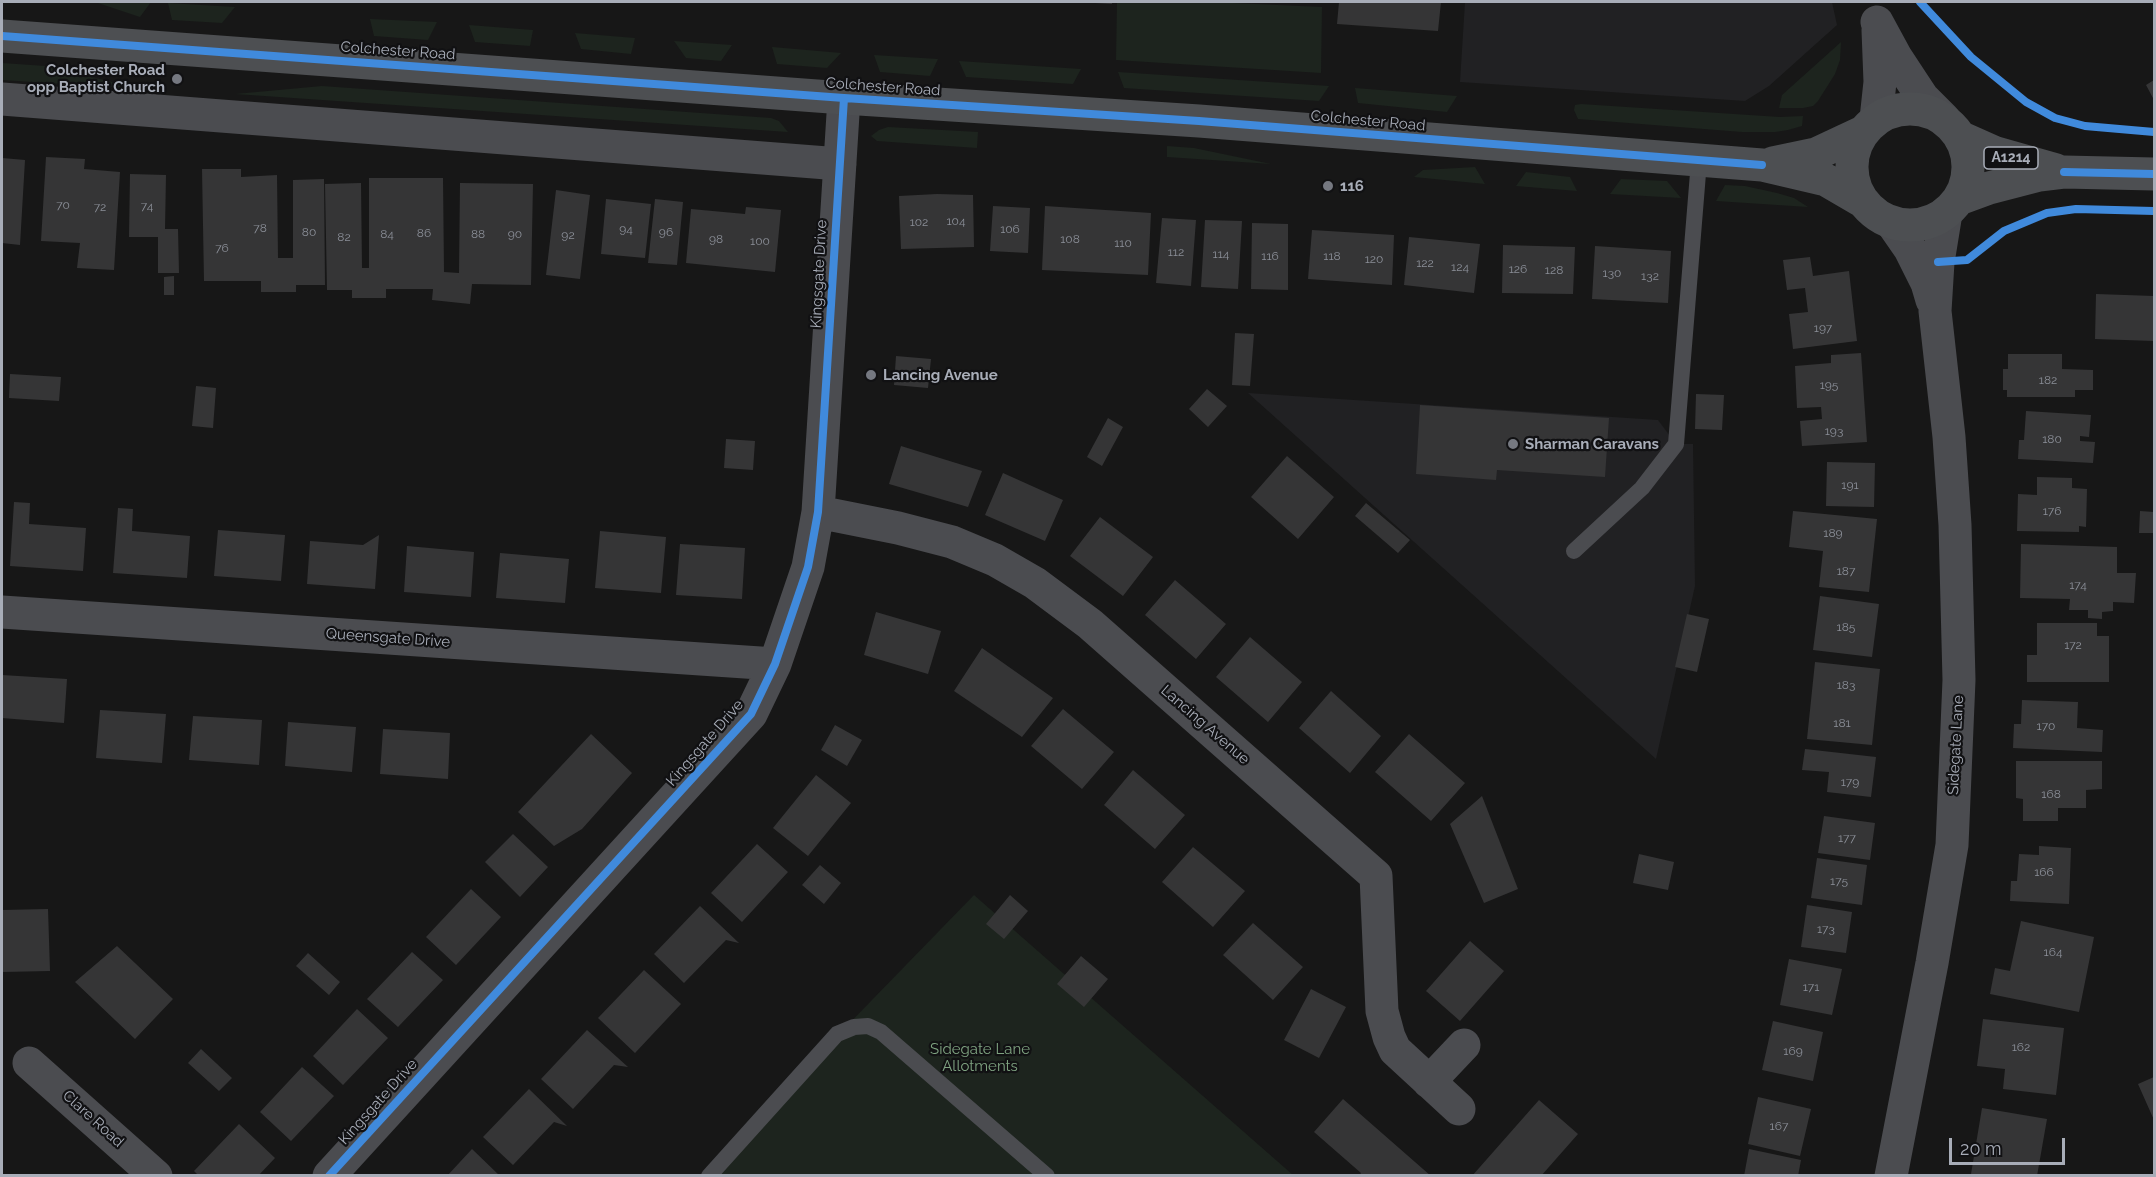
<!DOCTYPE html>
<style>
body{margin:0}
#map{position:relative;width:2156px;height:1177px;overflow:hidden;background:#171717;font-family:Raleway,sans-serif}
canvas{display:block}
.frame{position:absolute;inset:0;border:3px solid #a8adb8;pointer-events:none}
.scale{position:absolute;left:1949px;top:1138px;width:116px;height:27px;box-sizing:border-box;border:3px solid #a8adb8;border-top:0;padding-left:8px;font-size:18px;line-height:21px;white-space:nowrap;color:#a8adb8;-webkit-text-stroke:4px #111113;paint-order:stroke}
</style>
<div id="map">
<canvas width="2156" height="1177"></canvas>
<div class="frame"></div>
<div class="scale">20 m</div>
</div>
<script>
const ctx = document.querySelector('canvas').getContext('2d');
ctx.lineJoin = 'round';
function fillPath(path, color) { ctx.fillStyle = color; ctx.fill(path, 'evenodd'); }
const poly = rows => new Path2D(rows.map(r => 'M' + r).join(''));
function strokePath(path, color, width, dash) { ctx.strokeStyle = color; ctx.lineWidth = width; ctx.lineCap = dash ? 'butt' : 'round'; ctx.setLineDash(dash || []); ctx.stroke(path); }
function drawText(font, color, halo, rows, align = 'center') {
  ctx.font = font + ' Raleway,sans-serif'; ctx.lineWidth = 4.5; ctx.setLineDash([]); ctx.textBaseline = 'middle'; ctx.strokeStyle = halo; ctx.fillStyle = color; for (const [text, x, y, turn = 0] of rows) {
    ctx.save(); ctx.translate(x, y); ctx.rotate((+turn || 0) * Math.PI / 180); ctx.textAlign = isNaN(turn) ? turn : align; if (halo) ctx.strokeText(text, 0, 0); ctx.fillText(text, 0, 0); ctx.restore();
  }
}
const built = poly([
 [1465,2,1832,2,1837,25,1769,86,1745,101,1460,82],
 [1248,393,1658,420,1676,444,1693,444,1695,586,1656,759]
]);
const green = poly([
 [95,2,151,2,140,17],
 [1117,2,1211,2,1322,7,1321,73,1116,60],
 [168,3,235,7,222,23,172,20],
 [370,19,437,22,428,40,374,36],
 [469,25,533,30,530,46,475,42],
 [575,33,635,38,631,54,581,49],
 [674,41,732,45,721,61,686,58],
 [1841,42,1840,60,1835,74,1818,101,1813,106,1803,108,1779,108,1782,95],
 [772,47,841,53,827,68,777,64],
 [874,55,938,59,930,76,880,72],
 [959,61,1081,69,1073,84,966,77],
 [2,63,46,66,141,89,2,80],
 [1118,72,1329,86,1319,101,1124,88],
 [322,86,771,118,779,121,788,132,235,94],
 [1355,88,1457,96,1447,112,1358,103],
 [1581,104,1780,117,1803,116,1802,126,1788,130,1775,132,1742,132,1578,119,1574,110,1575,105],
 [888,127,978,132,977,148,877,141,871,136,879,130],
 [1167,146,1194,148,1271,164,1167,157],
 [1475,167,1485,184,1414,177,1423,170],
 [1526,172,1570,177,1577,191,1516,186],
 [1621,179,1667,181,1681,198,1610,194],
 [1725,185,1745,186,1777,193,1794,198,1808,207,1716,201],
 [974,895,1293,1175,701,1176]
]);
const building = poly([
 [1095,2,1112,2,1112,4,1095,3],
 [1339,2,1441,2,1438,31,1337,24],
 [2154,80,2154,100,2146,85],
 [46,157,85,159,84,169,120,172,114,270,77,268,80,243,41,241],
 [2,158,25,160,20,245,2,243],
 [202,169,241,169,241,177,277,175,278,258,293,258,293,180,324,179,325,285,296,285,296,292,261,292,261,281,204,281],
 [130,174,166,175,165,229,178,229,179,273,158,273,158,237,129,237],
 [369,178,443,178,444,272,459,273,460,183,533,184,531,285,472,284,470,304,432,300,433,289,386,289,386,298,352,298,352,290,327,290,325,184,361,183,362,268,369,268],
 [556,190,590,195,580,279,546,275],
 [937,194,973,195,974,247,901,249,899,196],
 [606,199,651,204,645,258,601,254],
 [655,199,683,202,677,265,648,263],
 [993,206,1030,208,1028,253,990,251],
 [1045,206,1151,213,1148,275,1042,270],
 [746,207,781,210,775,272,686,263,691,209,745,214],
 [1162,218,1196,220,1191,286,1156,283],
 [1205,220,1242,221,1238,289,1201,287],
 [1252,223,1288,224,1288,290,1251,289],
 [1312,230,1394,235,1392,285,1308,279],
 [1409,237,1480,244,1474,293,1404,285],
 [1503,245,1575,247,1573,294,1502,293],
 [1595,246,1671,251,1668,303,1592,299],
 [1810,257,1813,276,1849,271,1857,341,1793,349,1789,314,1808,312,1805,288,1787,290,1783,260],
 [174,276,174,295,164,295,164,277],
 [2096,294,2154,296,2154,341,2095,339],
 [1235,333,1254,334,1250,386,1232,385],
 [1861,353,1867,442,1802,446,1800,421,1822,419,1821,407,1797,408,1795,366,1831,363,1831,355],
 [2008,354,2062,354,2062,369,2093,370,2093,390,2075,390,2075,397,2007,397,2007,390,2003,390,2003,369,2008,369],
 [896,356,931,359,928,388,894,385],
 [10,374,61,377,59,401,9,398],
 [196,386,216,388,213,428,192,426],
 [1207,389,1227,406,1208,427,1189,409],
 [1696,394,1724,395,1722,430,1695,429],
 [1420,405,1609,418,1605,477,1497,470,1496,480,1416,474],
 [2026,411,2091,415,2089,437,2080,436,2080,441,2095,442,2093,463,2018,459,2019,440,2024,440],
 [1108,418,1123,427,1102,466,1087,457],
 [726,439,755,441,753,470,724,468],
 [901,446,982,471,968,507,889,484],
 [1287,456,1334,497,1298,539,1251,497],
 [1827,462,1875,463,1874,507,1826,506],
 [1003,473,1063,500,1045,541,985,515],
 [2037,477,2072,478,2072,488,2087,489,2086,527,2079,526,2079,532,2017,531,2018,494,2037,495],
 [14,502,30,503,29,524,86,528,83,571,10,566],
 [1366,503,1410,540,1398,553,1355,516],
 [118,508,133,509,132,531,190,536,187,578,113,573],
 [1793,511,1877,519,1869,592,1819,587,1823,551,1789,547],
 [2140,511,2154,512,2154,533,2139,533],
 [1100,517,1153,557,1123,596,1070,556],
 [218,530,285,535,281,581,214,576],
 [600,531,666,537,661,593,595,588],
 [379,535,375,589,307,584,310,541,363,545],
 [680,544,745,548,742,599,676,595],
 [2021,544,2117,547,2117,573,2136,573,2134,603,2113,602,2113,611,2102,612,2102,619,2088,618,2088,610,2069,610,2070,599,2020,598],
 [407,546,474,552,471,597,404,592],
 [500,553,569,559,565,603,496,598],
 [1175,580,1226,624,1196,659,1145,615],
 [1820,596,1879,604,1872,657,1813,650],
 [876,612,941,631,928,674,864,655],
 [1687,614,1709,619,1697,672,1675,667],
 [2037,623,2097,623,2097,636,2109,636,2109,682,2027,682,2027,655,2037,655],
 [1250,637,1302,682,1268,722,1216,677],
 [982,648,1053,698,1022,737,954,691],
 [1815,662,1880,669,1872,745,1807,739],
 [2,675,67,679,64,723,2,718],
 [1331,691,1381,736,1350,773,1299,728],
 [2022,700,2078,702,2077,728,2103,730,2102,752,2013,748,2014,724,2021,724],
 [1063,709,1114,752,1082,789,1031,746],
 [100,710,166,714,162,763,96,758],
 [193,716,262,720,259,765,189,760],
 [288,722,356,727,352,772,285,766],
 [835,725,862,740,847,766,821,750],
 [383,729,450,733,448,779,380,774],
 [591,734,632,773,582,829,554,846,518,812],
 [1409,734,1465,783,1431,821,1375,772],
 [1805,749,1876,757,1871,797,1827,792,1829,772,1802,770],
 [2016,761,2102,761,2102,789,2086,790,2086,808,2058,808,2058,821,2023,821,2023,799,2016,798],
 [1133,770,1185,815,1155,849,1104,805],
 [816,775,851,803,808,856,773,828],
 [1482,796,1518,889,1484,903,1450,824],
 [1824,816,1875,823,1870,860,1818,853],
 [513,834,548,867,520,897,485,862],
 [757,844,788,872,742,922,711,893],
 [2039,846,2071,848,2069,904,2010,901,2011,881,2017,881,2019,854,2039,855],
 [1193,847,1245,891,1213,927,1162,882],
 [1639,854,1674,862,1668,890,1633,883],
 [1817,858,1867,865,1862,905,1811,898],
 [820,865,841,883,824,904,802,885],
 [471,889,501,917,456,965,426,937],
 [1010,895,1028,911,1004,939,986,924],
 [1807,905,1852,912,1846,953,1801,947],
 [700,906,739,943,726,940,684,983,654,954],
 [48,909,50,971,2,972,2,910],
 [2021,921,2094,937,2079,1012,1990,994,1995,968,2010,971],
 [1253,923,1303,967,1273,1000,1223,955],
 [1470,941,1504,971,1460,1021,1426,991],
 [117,946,173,999,135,1039,75,982],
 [412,952,443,980,398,1027,367,999],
 [308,953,340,982,329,995,296,966],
 [1081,956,1108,979,1084,1007,1057,984],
 [1789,959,1842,969,1832,1015,1780,1005],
 [644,970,681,1004,635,1053,598,1018],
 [1311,989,1346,1007,1319,1058,1284,1040],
 [357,1009,388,1038,343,1085,313,1056],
 [1983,1019,2064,1028,2056,1095,2003,1089,2005,1069,1977,1066],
 [1773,1021,1823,1032,1813,1081,1762,1070],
 [587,1030,628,1067,614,1065,573,1109,541,1079],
 [201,1049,232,1078,219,1091,188,1063],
 [302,1067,334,1096,291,1141,260,1112],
 [2154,1077,2154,1120,2138,1084],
 [529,1089,567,1126,554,1122,513,1165,483,1137],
 [1758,1097,1811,1109,1800,1156,1748,1144],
 [1343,1099,1431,1176,1359,1176,1361,1173,1314,1132],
 [1539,1100,1578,1134,1541,1176,1472,1176],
 [1982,1108,2047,1119,2037,1176,1971,1174],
 [239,1124,275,1158,258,1176,199,1176,194,1171],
 [472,1149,500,1176,447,1176],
 [1749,1149,1801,1160,1798,1176,1744,1176]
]);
const service = poly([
 [1574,551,1642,488,1676,444,1699,161],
 [709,1176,837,1034,854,1027,868,1026,881,1032,1047,1176]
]);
const minor = poly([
 [2,99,840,164],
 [818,512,898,528,952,542,995,560,1035,583,1090,624,1376,876,1382,1011,1389,1037,1395,1050,1459,1109],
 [2,612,775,664],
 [29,1063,156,1176],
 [1429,1082,1464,1045],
 [329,1176,751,714,775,664,808,567,818,512,844,98]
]);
const tertiary = poly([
 [1877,22,1896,57,1923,98,1944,119],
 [1876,119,1880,82,1878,30],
 [1892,223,1910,249,1927,283,1932,300],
 [1891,1176,1932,963,1952,845,1959,680,1955,525,1949,437,1935,311,1938,262,1946,213]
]);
const primary = poly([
 [2,36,844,98,1199,121,1762,165,1826,180,1862,201],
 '1852 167a58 58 0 1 1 116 0a58 58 0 1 1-116 0Z',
 [1960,137,1996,153,2056,170],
 [1773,163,1816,154,1863,132],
 [1959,199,1989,188,2039,175,2064,172,2154,174]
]);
const cycleway = poly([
 [1920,2,1971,57,2026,102,2055,118,2085,126,2154,132],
 [2,36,844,98,1199,121,1762,165],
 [2064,172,2154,174],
 [1938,262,1967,260,2004,231,2047,213,2076,209,2154,211],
 [329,1176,751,714,775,664,808,567,818,512,844,98]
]);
const markers = [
 [177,79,6,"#757880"],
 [1328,186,6,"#757880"],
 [871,375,6,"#757880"],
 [1513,444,6,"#757880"]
];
const numberNames = [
 ["70",63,205],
 ["74",147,206],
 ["72",100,207],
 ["104",956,221],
 ["102",919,222],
 ["78",260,228],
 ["94",626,229],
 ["106",1010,229],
 ["80",309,232],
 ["96",666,232],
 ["86",424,233],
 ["84",387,234],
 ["88",478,234],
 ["90",515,234],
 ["92",568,235],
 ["82",344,237],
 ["98",716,239],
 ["108",1070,239],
 ["100",760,241],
 ["110",1123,243],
 ["76",222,248],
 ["112",1176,252],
 ["114",1221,254],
 ["116",1270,256],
 ["118",1332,256],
 ["120",1374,259],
 ["122",1425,263],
 ["124",1460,267],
 ["126",1518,269],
 ["128",1554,270],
 ["130",1612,273],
 ["132",1650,276],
 ["197",1823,328],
 ["182",2048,380],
 ["195",1829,385],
 ["193",1834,431],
 ["180",2052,439],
 ["191",1850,485],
 ["176",2052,511],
 ["189",1833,533],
 ["187",1846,571],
 ["174",2078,585],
 ["185",1846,627],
 ["172",2073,645],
 ["183",1846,685],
 ["181",1842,723],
 ["170",2046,726],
 ["179",1850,782],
 ["168",2051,794],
 ["177",1847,838],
 ["166",2044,872],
 ["175",1839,881],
 ["173",1826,929],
 ["164",2053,952],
 ["171",1811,987],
 ["162",2021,1047],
 ["169",1793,1051],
 ["167",1779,1126]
];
const shields = [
 [2011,158,54]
];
const shieldNames = [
 ["A1214",2011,158]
];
const streetNames = [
 ["Colchester Road",398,51,4],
 ["Colchester Road",883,87,4],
 ["Colchester Road",1368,121,5],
 ["Kingsgate Drive",819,274,-87],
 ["Queensgate Drive",388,638,4],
 ["Lancing Avenue",1205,725,41],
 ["Kingsgate Drive",705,743,-49],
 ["Sidegate Lane",1956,745,-87],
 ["Kingsgate Drive",378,1102,-48],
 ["Clare Road",93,1119,42]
];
const poiNames = [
 ["Colchester Road",165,70,"right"],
 ["opp Baptist Church",165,87,"right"],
 ["116",1340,186],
 ["Lancing Avenue",883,375],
 ["Sharman Caravans",1525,444]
];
const parkNames = [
 ["Sidegate Lane",980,1049],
 ["Allotments",980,1066]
];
fillPath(built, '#212123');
fillPath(green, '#1d241e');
fillPath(building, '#353536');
strokePath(service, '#4b4c50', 16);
strokePath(minor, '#4b4c50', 33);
strokePath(tertiary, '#4b4c50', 33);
strokePath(primary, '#4d4f52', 33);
strokePath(cycleway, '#408adc', 8);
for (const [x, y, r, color] of markers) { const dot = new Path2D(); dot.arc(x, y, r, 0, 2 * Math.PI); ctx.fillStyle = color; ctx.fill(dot); strokePath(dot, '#111113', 2); }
drawText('12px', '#8b8f98', null, numberNames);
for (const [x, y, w] of shields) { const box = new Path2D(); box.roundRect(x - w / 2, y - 11, w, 22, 4.5); ctx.fillStyle = '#111113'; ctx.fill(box); strokePath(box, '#a8adb8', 1.5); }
drawText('bold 14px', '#a8adb8', null, shieldNames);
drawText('15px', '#a8adb8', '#111113', streetNames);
drawText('bold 15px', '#a8adb8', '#111113', poiNames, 'left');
drawText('15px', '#7fa381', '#111113', parkNames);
</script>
